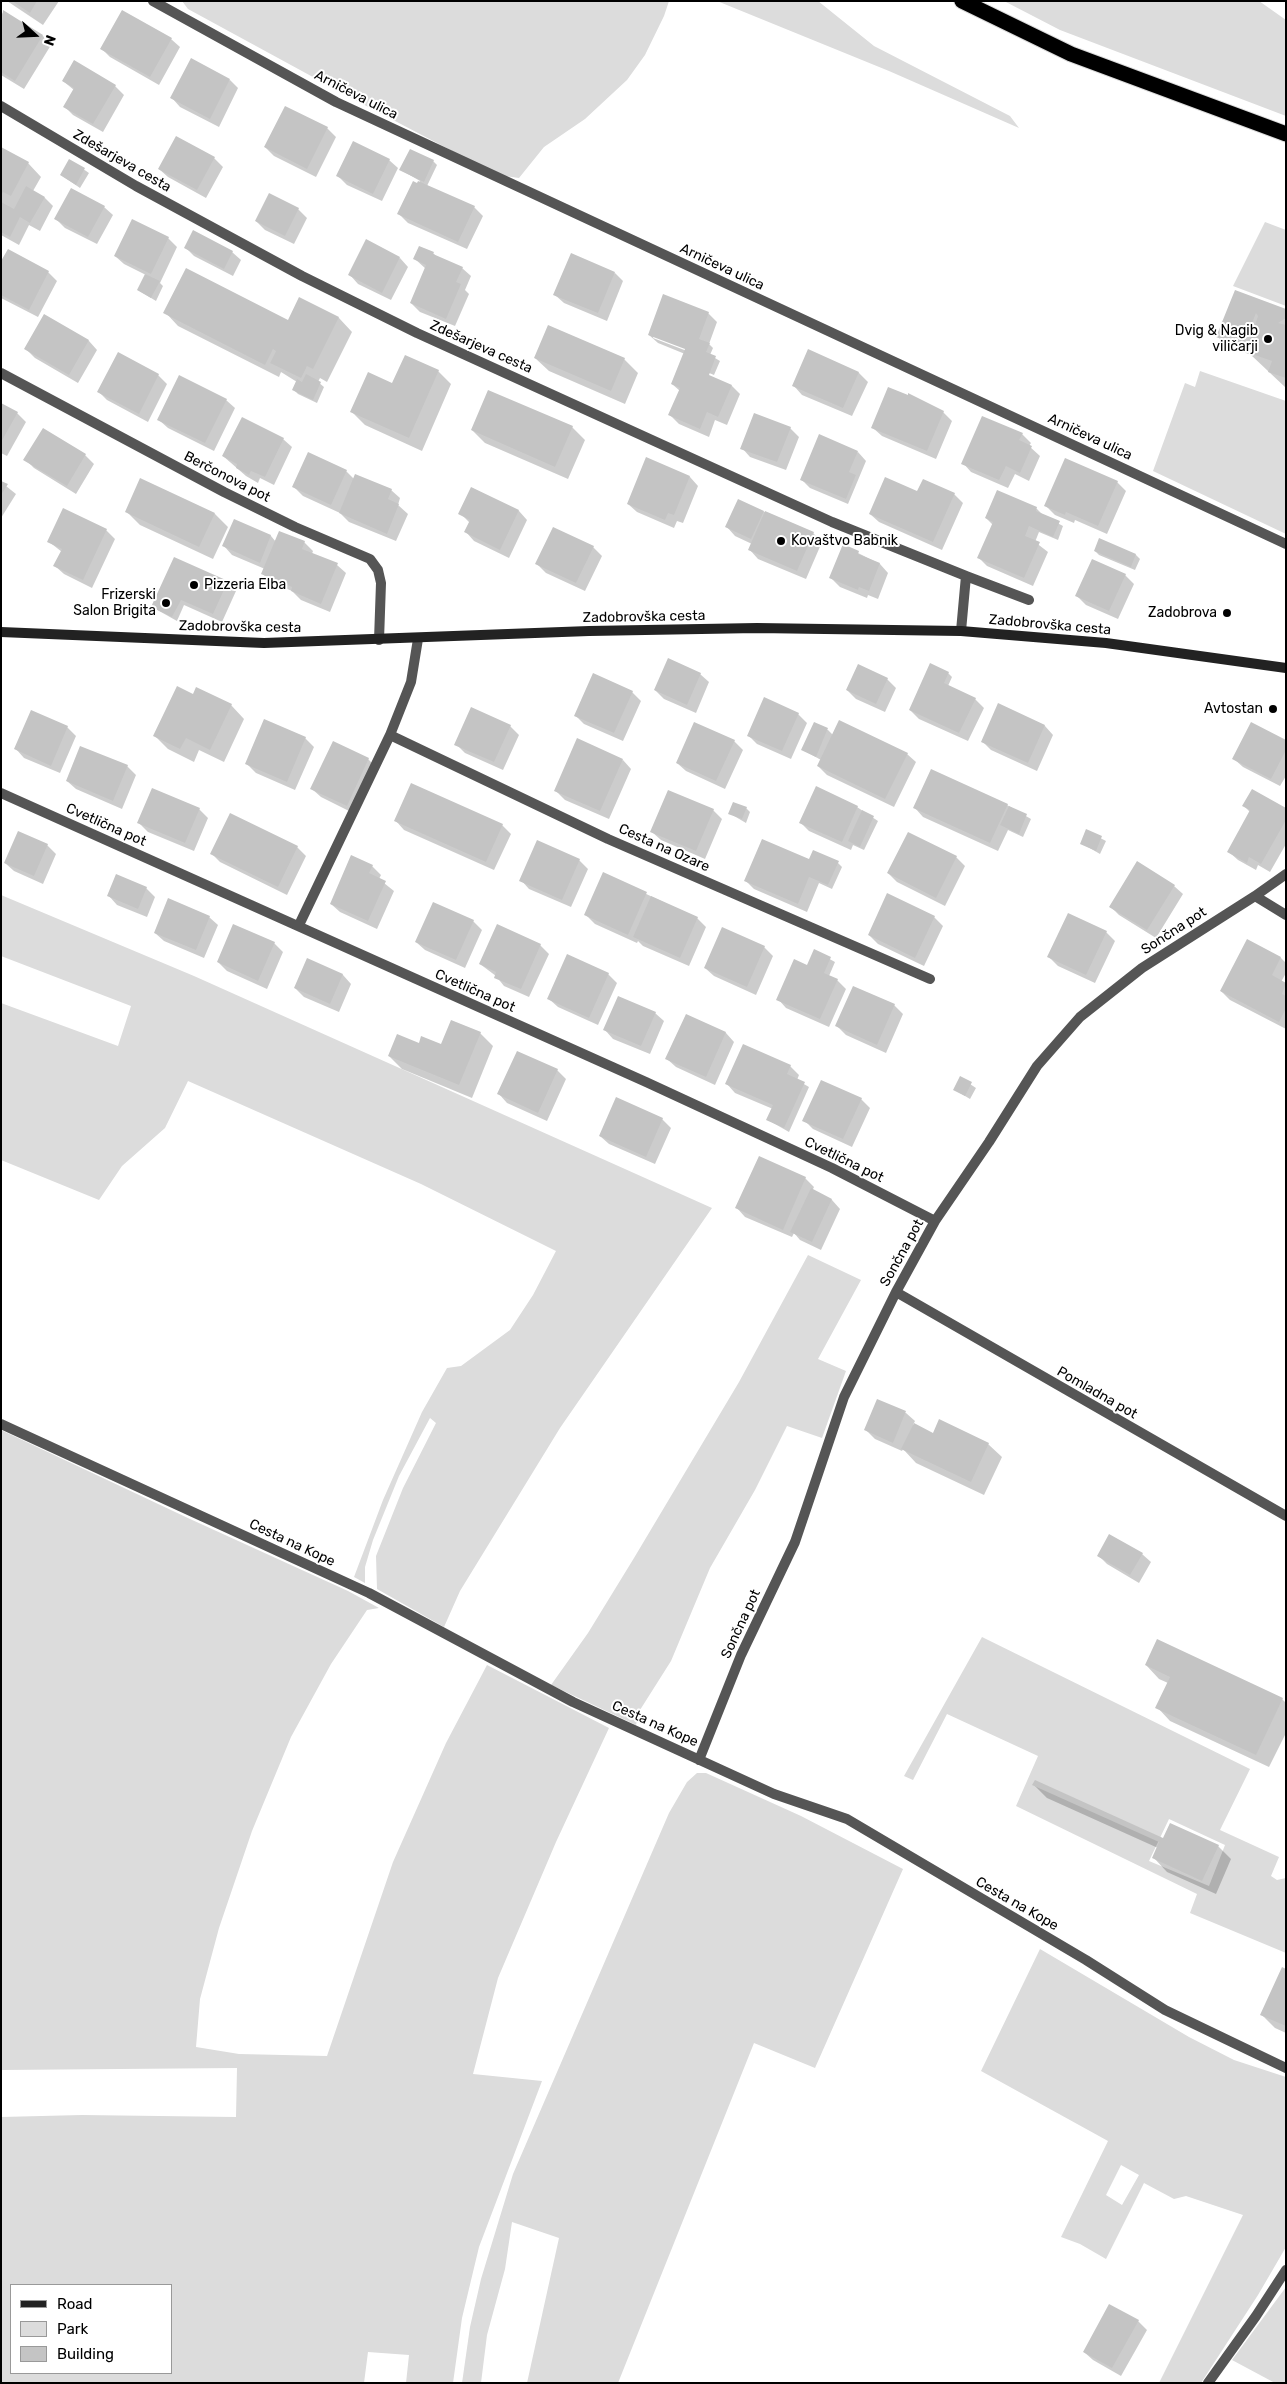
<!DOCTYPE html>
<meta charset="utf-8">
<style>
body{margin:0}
#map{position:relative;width:1287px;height:2384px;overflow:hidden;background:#fff;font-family:Rubik,sans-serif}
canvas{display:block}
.frame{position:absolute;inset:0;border:2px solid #000;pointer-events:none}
.legend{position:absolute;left:10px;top:2284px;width:162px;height:90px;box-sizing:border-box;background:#fff;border:1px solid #999;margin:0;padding:6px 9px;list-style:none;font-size:15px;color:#000}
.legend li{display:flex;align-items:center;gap:10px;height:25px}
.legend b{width:25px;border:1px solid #999}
.north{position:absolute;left:10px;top:10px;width:50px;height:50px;-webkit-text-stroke:4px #fff;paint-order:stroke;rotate:110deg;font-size:14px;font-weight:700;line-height:20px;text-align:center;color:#000}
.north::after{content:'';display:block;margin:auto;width:18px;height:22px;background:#000;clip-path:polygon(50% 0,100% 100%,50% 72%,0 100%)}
</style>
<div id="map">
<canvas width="1287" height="2384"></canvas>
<div class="frame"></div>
<ul class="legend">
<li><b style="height:6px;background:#222"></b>Road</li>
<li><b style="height:14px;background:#dcdcdc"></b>Park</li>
<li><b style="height:14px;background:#c4c4c4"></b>Building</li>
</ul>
<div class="north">N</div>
</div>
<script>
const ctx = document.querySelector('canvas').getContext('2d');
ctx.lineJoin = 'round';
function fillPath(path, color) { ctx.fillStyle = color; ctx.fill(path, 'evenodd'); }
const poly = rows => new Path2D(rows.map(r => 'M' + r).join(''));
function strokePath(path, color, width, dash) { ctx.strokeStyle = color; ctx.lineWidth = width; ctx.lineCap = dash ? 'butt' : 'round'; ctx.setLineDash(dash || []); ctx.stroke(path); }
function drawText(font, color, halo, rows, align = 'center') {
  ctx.font = font + ' Rubik,sans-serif'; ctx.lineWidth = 4; ctx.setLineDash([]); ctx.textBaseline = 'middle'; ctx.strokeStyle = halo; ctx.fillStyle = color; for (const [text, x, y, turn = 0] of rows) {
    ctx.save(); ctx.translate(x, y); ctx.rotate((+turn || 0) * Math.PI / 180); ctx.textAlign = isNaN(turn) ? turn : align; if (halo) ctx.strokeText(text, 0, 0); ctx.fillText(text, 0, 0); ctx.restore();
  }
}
const green = poly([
 [182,1,669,1,664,16,645,55,627,80,585,119,544,147,519,178,498,175,357,101,188,9],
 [717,1,818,1,874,46,1010,116,1019,128,889,71],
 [1004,1,1259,1,1286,20,1286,116,1060,30],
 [1265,222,1286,230,1286,306,1233,286],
 [1200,371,1286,401,1286,534,1153,471,1185,383,1195,387],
 [1,895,194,976,712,1208,560,1428,460,1591,444,1627,377,1589,376,1556,403,1488,436,1423,430,1418,399,1476,373,1540,365,1567,365,1583,354,1577,383,1500,422,1412,447,1368,461,1366,510,1330,533,1295,556,1251,421,1184,188,1081,165,1128,122,1166,99,1200,1,1160,1,1003,118,1046,131,1006,1,956],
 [808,1255,861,1280,818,1359,846,1371,822,1438,787,1426,755,1490,710,1568,671,1661,640,1710,636,1725,551,1685,588,1633,634,1558,739,1382],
 [1,1430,190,1519,348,1591,379,1608,367,1610,331,1664,291,1737,252,1831,219,1928,200,1999,196,2047,239,2054,327,2056,393,1862,446,1743,487,1665,609,1728,556,1842,498,1978,473,2074,542,2081,479,2247,462,2318,453,2383,406,2383,409,2355,368,2352,364,2383,1,2383,1,2117,82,2115,236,2117,237,2068,1,2070],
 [11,2285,171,2285,171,2373,11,2373],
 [982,1637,1250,1769,1220,1830,1279,1857,1271,1876,1277,1880,1286,1878,1286,1953,1190,1913,1197,1894,1016,1806,1038,1756,947,1714,913,1780,904,1776],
 [1169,1819,1225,1845,1209,1886,1149,1861],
 [697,1773,706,1773,801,1816,903,1869,815,2068,754,2043,618,2383,527,2383,559,2238,512,2222,505,2269,487,2335,481,2383,462,2383,470,2327,481,2279,513,2174,669,1813,687,1782],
 [1040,1949,1189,2037,1234,2060,1286,2077,1286,2247,1258,2295,1201,2383,1159,2383,1243,2215,1186,2196,1174,2199,1144,2183,1106,2259,1080,2244,1061,2237,1108,2141,981,2071],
 [1121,2165,1139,2175,1122,2205,1106,2195],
 [1286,2287,1286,2383,1275,2383,1232,2360]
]);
const shadow = poly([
 [7,1,59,1,43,25],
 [3,12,43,36,51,45,24,89,1,75,1,16],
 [171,39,180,47,159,85,110,57,101,48],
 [230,80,238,88,219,127,180,107,172,98],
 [63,81,115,86,124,95,103,132,73,115,65,107,74,90],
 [327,128,336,137,316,177,274,156,265,147],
 [1,149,28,163,41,177,33,191,45,198,53,206,40,231,29,225,19,245,1,235],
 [214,158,223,167,206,198,168,177,159,169],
 [70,160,89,173,80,188,61,175],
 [389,160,398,168,382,201,347,185,338,176],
 [433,161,437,165,427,186,474,207,483,216,467,249,408,223,399,214,420,181,401,170],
 [104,207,113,215,97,244,65,228,56,219],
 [298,209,307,218,294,244,265,230,256,221],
 [168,238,177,247,160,283,163,286,156,301,138,290,146,275,124,264,115,256],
 [186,248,232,252,241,260,233,276,194,256],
 [8,251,48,272,57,281,38,317,1,298,1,264],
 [433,253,438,258,462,268,471,276,465,290,469,294,455,326,420,312,411,303,426,269,415,259],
 [400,258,408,267,391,300,358,284,350,275],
 [615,273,623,281,607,321,564,303,555,295],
 [1236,291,1286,311,1286,388,1251,355,1226,345,1218,337],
 [300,299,339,318,352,332,327,382,320,378,318,382,324,387,317,403,298,394,294,390,297,382,281,372,279,377,178,326,165,312,288,322],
 [708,313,717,322,709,344,713,348,710,355,720,361,714,375,685,363,685,366,732,386,740,394,727,425,715,420,709,437,679,424,670,415,680,391,672,384,685,354,658,343,649,335],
 [654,336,687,348,687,351,653,338],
 [45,316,89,341,97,350,78,383,35,358,26,349],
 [549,327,624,359,638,373,625,404,549,371,535,358],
 [809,351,859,373,868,382,852,416,802,395,794,386],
 [438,371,451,384,422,451,365,425,352,412,393,385],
 [158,375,167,384,148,422,107,400,98,391],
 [226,400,235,408,214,451,168,428,159,420],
 [1,404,17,413,26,422,7,456,1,453],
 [943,412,952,421,936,459,882,436,873,428],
 [572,427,585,440,568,479,485,443,472,430],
 [790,428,799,437,786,470,750,457,742,448],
 [43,430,85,455,94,464,76,494,34,468,25,459],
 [1022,434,1031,443,1029,446,1040,456,1029,481,1015,474,1008,488,971,472,963,463],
 [283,439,292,447,274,485,260,478,258,483,246,476,223,456],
 [858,452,866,461,848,504,810,488,801,479],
 [647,459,690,477,698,486,683,523,677,521,674,528,637,512,628,504],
 [346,471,354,479,391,490,400,498,398,505,408,514,396,541,349,522,340,513,303,496,294,487],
 [1,482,16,494,1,518],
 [1117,482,1126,491,1107,534,1075,520,1074,523,1055,515,1046,506],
 [472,488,519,511,527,520,509,558,474,541,466,532,470,523,460,513],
 [998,492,1037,509,1044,516,1063,526,1058,540,1039,532,1035,542,1048,552,1033,586,987,566,979,558,993,525,986,518],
 [918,493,954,494,963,503,942,550,879,522,870,514],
 [739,501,813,533,822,542,806,579,758,559,750,550,752,544,735,536,727,527],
 [126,511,215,514,228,527,213,559,140,525],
 [235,521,271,536,276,542,304,542,313,551,312,554,337,565,346,573,330,612,301,600,292,591,271,582,263,574,265,569,232,555,224,546],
 [106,530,115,539,92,588,64,574,55,566,62,552,48,541],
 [1100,540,1136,555,1140,559,1135,570,1099,555,1095,551],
 [844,546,880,564,888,573,878,599,868,595,867,598,840,587,831,578],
 [593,547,602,556,585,591,546,573,537,564],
 [1125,575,1134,584,1118,619,1086,605,1077,596],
 [227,582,236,591,222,622,184,605,177,621,152,607],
 [948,673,952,677,948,686,975,699,984,708,968,741,919,719,910,710],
 [700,674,709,682,696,713,664,699,655,690],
 [887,679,896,688,885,712,856,699,847,690],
 [632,692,641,701,623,741,584,724,575,715],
 [193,695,231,705,244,719,224,762,199,750,194,762,168,749,155,736],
 [999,705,1045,726,1053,735,1037,771,991,750,982,741],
 [798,714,807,723,791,759,757,744,748,735],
 [815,724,828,730,833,735,907,754,916,762,894,807,827,775,818,766,821,760,803,750],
 [510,726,519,735,503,770,465,753,456,744],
 [67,727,76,736,60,773,24,758,16,749],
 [305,738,314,747,295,790,256,773,247,764],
 [734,741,743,750,725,789,686,771,677,763],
 [1286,741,1286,776,1280,786,1243,767,1234,759],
 [81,747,127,766,136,775,122,809,76,789,67,781],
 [368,759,377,768,355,814,321,797,312,789],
 [623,760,631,769,609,819,565,800,556,791],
 [1007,805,1031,819,1023,837,1008,830,998,851,923,817,915,808],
 [1244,806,1286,809,1286,844,1270,872,1258,865,1256,870,1238,860,1229,852,1251,813],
 [857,807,878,821,864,850,853,845,851,850,809,831,800,822],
 [746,808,750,812,746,823,729,813],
 [199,809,208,818,194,851,148,832,139,823],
 [713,810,722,819,705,859,661,840,652,832],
 [230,815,297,847,306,856,287,895,220,862,212,854],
 [396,821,502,825,511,834,494,870,404,830],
 [1087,831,1106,841,1100,854,1081,843],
 [47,845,56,854,43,884,14,871,5,863],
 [956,857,965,866,945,906,897,882,888,873],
 [579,860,588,869,571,907,529,889,521,880],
 [838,863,842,867,832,889,819,883,807,912,754,889,745,880],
 [372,866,381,875,379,879,394,891,377,929,340,912,331,904],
 [604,874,697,918,706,927,689,966,643,946,638,941,637,943,595,924,586,915],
 [1174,886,1183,894,1156,938,1119,915,1110,906],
 [146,888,155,897,147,917,117,905,109,896],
 [209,917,218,925,204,958,164,941,155,933],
 [934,917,943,926,924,966,878,944,869,935],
 [473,921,482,930,465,968,425,950,416,942],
 [1106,932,1115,941,1095,983,1058,966,1049,957],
 [1247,941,1281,958,1286,963,1286,973,1281,982,1286,984,1286,1029,1230,1000,1221,991],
 [274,943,283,952,267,989,227,971,218,962],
 [540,945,549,954,529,997,504,986,496,976,480,964],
 [764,947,773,956,756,995,714,976,705,968],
 [815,951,835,962,829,976,837,980,846,989,829,1027,786,1008,778,999,812,969],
 [307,960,343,975,351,984,339,1012,304,997,295,988],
 [608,974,617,983,598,1025,558,1007,549,999],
 [894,1005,903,1014,886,1053,846,1035,837,1026],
 [655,1013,664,1021,650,1054,613,1039,605,1030],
 [686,1016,726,1033,734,1042,715,1085,676,1067,667,1059],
 [480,1033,493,1046,472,1098,402,1069,389,1056,419,1044,441,1046],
 [744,1045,790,1066,799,1075,797,1080,809,1087,789,1132,768,1120,773,1109,735,1093,727,1084],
 [557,1070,566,1079,547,1121,507,1103,499,1094],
 [961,1078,976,1088,970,1099,955,1090],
 [861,1099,870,1108,852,1147,813,1129,804,1120],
 [662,1119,671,1128,655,1164,609,1144,600,1136],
 [805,1178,814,1187,812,1191,832,1200,840,1209,821,1250,800,1240,794,1233,792,1237,745,1217,737,1208],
 [878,1401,906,1413,915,1421,913,1425,934,1434,988,1444,1002,1457,984,1495,916,1463,903,1449,902,1451,875,1439,866,1430],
 [1142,1554,1151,1562,1139,1583,1107,1564,1099,1556],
 [1146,1665,1282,1699,1286,1703,1286,1733,1269,1767,1170,1721,1157,1707,1168,1683,1159,1679],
 [1034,1785,1163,1840,1218,1846,1231,1859,1216,1894,1167,1872,1154,1858,1158,1848,1047,1798],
 [1286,1970,1286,2033,1275,2028,1262,2015],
 [1138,2321,1147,2330,1121,2376,1093,2360,1084,2352]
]);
const building = poly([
 [12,1,37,1,30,13],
 [3,10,43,35,15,81,1,72],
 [122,10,172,38,150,77,100,49],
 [191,58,230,79,210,119,170,98],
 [74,60,116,85,93,124,63,107,74,88,62,81],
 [285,106,328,127,307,169,264,147],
 [176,136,215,157,197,190,158,169],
 [353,141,390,159,373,194,336,176],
 [1,147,29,162,11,196,3,192,1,195],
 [410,149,434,160,424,182,399,170],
 [69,159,85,168,76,185,60,175],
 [413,181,417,183,418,181,475,206,458,242,397,214],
 [26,186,45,197,30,223,20,217,10,237,1,232,1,202,14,209],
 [71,188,105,206,88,237,54,219],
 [269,193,299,208,285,236,255,221],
 [132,219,169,237,151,274,114,256],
 [193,230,233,251,224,269,184,248],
 [366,239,400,257,382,293,348,275],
 [419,246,434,252,433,254,463,267,456,282,461,284,446,319,410,303,426,265,413,259],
 [8,249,49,271,29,310,1,295,1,261],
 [571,253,615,272,598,313,553,295],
 [186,268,288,320,299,297,339,317,313,369,307,366,301,378,270,363,276,351,273,349,265,365,163,313],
 [145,274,160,281,151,298,137,290],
 [1235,290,1286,309,1286,318,1278,323,1286,325,1286,378,1268,372,1272,361,1246,352,1258,316,1256,313,1243,347,1216,337],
 [663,294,709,312,699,339,710,343,706,352,716,356,709,375,732,385,718,417,707,412,700,429,668,415,680,388,671,384,685,349,648,335],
 [44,314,89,340,69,375,24,349],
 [548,325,625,358,611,391,534,358],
 [808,349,859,372,843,408,792,386],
 [118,352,159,374,139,414,97,392],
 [405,355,439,370,409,438,350,412,368,372,392,383],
 [306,374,321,382,313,400,292,390,297,379,302,382],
 [179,375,227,399,205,443,157,420],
 [888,387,908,395,908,393,944,411,927,451,871,428],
 [488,390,573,426,555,467,471,430],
 [1,403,18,412,1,442],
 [754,413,791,427,777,462,740,449],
 [982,416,1023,433,1019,440,1032,446,1020,473,1006,466,999,480,961,464],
 [242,417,284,438,265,477,251,471,249,475,236,468,237,464,222,456],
 [43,428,86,454,67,486,23,460],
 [819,434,858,451,849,472,856,475,846,499,800,480],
 [308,452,347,470,331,505,292,487],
 [646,457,690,476,674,515,668,513,665,520,627,504],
 [1065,458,1118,481,1098,526,1066,512,1065,515,1044,506],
 [355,474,392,489,388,499,399,504,387,534,339,513],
 [885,477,917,491,923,479,955,493,933,542,869,514],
 [140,478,215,513,199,547,125,512],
 [1,481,8,484,1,495],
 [471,487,519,510,500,550,464,532,470,520,458,514],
 [997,490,1037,507,1036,511,1060,521,1053,537,1029,526,1025,536,1040,542,1024,578,977,558,993,522,985,518],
 [738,499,764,511,751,539,725,527],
 [63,508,107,529,83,580,53,566,62,549,47,542],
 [765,511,814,532,797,571,748,550],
 [234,519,271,535,260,563,222,546],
 [553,527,594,546,576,583,535,564],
 [279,531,305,541,302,549,338,563,321,604,291,591,292,587,261,574],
 [1099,538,1136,554,1131,567,1094,551],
 [843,544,859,551,858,554,880,563,869,591,859,587,858,590,829,578],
 [174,557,228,581,213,614,181,600,172,617,151,607],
 [1092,559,1126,574,1109,611,1075,596],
 [668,658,701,673,687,705,654,690],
 [930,663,949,672,944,683,976,698,959,733,909,710],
 [858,664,888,678,876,704,846,690],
 [593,673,633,691,614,733,574,716],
 [177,686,193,694,196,687,232,704,210,750,186,738,180,749,153,736],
 [764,697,799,713,782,751,747,736],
 [998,703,1045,725,1028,763,981,742],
 [471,707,511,725,494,762,454,745],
 [31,710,68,726,51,766,14,749],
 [264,719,306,737,287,782,245,764],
 [839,720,908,753,885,799,817,766],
 [694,722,735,740,716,781,676,763],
 [814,722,828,728,816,757,801,750],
 [1251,722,1286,740,1286,750,1271,779,1232,759],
 [577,738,623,759,600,811,554,791],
 [333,741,369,758,347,806,310,789],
 [80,746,128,765,113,801,66,781],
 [931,769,1008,804,990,843,913,808],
 [411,783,503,824,486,862,394,821],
 [816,786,858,806,842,842,799,823],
 [152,788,200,808,185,843,137,823],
 [1252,789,1286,808,1286,820,1261,864,1249,857,1247,863,1227,852,1250,810,1242,806],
 [668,790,714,809,696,851,650,832],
 [733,802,747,807,742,819,728,814],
 [1009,806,1027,814,1019,834,1000,825],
 [862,810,874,816,860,847,848,841],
 [230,813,298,846,278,887,210,854],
 [1086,829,1102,836,1096,851,1080,844],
 [18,831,48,844,34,876,4,863],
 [908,832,957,856,936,898,887,873],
 [762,839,809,859,813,850,839,861,828,885,809,877,798,904,744,881],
 [537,840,580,859,562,900,519,881],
 [351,855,373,865,369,873,386,881,368,921,330,904],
 [1137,861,1175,885,1147,930,1109,907],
 [603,872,647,892,628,935,584,915],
 [116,874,147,887,138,909,107,896],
 [887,893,935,916,915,958,868,935],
 [651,896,698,917,680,958,633,937],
 [168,898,210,916,196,950,154,933],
 [433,902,474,920,456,960,415,942],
 [1068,913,1107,931,1086,975,1047,957],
 [233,924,275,942,258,981,217,962],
 [497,924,541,944,521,989,494,978,496,972,479,964],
 [722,927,765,946,747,987,704,968],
 [1247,939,1281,957,1272,975,1286,983,1282,994,1286,996,1286,1008,1279,1022,1220,991],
 [814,949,831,957,824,973,838,979,820,1019,776,1000,794,959,807,965],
 [567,954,609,973,589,1018,547,999],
 [307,958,343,974,330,1004,294,988],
 [853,986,895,1004,877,1045,835,1026],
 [618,996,656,1012,641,1046,603,1030],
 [686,1014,726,1032,706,1077,665,1059],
 [451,1020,481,1032,459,1085,388,1056,397,1034,419,1043,421,1036,441,1044],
 [743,1044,791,1065,787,1074,805,1082,784,1128,766,1120,773,1105,725,1084],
 [517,1051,558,1069,538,1113,497,1094],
 [960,1076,972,1082,965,1096,953,1090],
 [821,1080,862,1098,843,1139,802,1121],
 [616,1097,663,1118,646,1157,599,1136],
 [759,1156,806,1177,783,1230,735,1208],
 [811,1188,832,1199,812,1242,790,1232],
 [877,1399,906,1411,893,1443,864,1430],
 [939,1419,989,1443,971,1482,901,1449,914,1423,933,1433],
 [1109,1534,1143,1553,1130,1575,1097,1556],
 [1157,1639,1283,1698,1256,1755,1155,1708,1170,1677,1145,1665],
 [1035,1780,1163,1838,1170,1823,1219,1845,1202,1881,1152,1858,1159,1842,1032,1785],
 [1282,1967,1286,1969,1286,2026,1260,2015],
 [1109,2304,1139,2320,1112,2368,1083,2352]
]);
const minor = poly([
 [153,1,336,102,1286,544],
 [1,106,136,186,302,276,417,333,832,522,966,576,961,631],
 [1,373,224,492,295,527,370,559,378,570,381,583,379,640],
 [966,576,1029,600],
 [390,735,608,839,930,979],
 [1,793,646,1082,832,1168,935,1221],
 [1255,896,1286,915],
 [299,925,390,735,411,682,418,639],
 [896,1292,1286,1516],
 [1,1424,369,1593,573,1702,774,1794,847,1819,1086,1960,1165,2010,1286,2068],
 [699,1760,741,1655,795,1542,844,1397,896,1292,935,1221,989,1142,1037,1066,1080,1017,1142,968,1255,896,1286,874],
 [1208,2383,1256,2316,1286,2270]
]);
const secondary = poly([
 [1,632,264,643,589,631,757,628,961,631,1106,643,1286,668]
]);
const motorway = poly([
 [962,1,1071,54,1286,134]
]);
const markers = [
 [1268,339,5,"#000"],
 [781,541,5,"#000"],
 [194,585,5,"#000"],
 [166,603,5,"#000"],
 [1227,613,5,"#000"],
 [1273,709,5,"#000"]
];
const streetNames = [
 ["Arničeva ulica",356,95,27],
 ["Zdešarjeva cesta",122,161,30],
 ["Arničeva ulica",722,267,25],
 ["Zdešarjeva cesta",481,347,24],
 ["Arničeva ulica",1090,437,25],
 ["Berčonova pot",227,477,27],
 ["Zadobrovška cesta",644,617,-1],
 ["Zadobrovška cesta",1050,625,5],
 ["Zadobrovška cesta",240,627,1],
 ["Cvetlična pot",106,825,24],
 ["Cesta na Ozare",664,848,24],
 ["Sončna pot",1174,931,-33],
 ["Cvetlična pot",475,991,24],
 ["Cvetlična pot",844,1160,26],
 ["Sončna pot",902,1253,-61],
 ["Pomladna pot",1097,1393,30],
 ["Cesta na Kope",292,1543,25],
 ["Sončna pot",741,1624,-65],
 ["Cesta na Kope",655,1724,24],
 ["Cesta na Kope",1017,1904,30]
];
const poiNames = [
 ["Dvig & Nagib",1258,331],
 ["viličarji",1258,347],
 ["Kovaštvo Babnik",791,541,"left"],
 ["Pizzeria Elba",204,585,"left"],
 ["Frizerski",156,595],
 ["Salon Brigita",156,611],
 ["Zadobrova",1217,613],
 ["Avtostan",1263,709]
];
fillPath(green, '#dcdcdc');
fillPath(shadow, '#0003');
fillPath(building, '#c4c4c4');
strokePath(motorway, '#dbdbdb', 17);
strokePath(minor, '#555', 10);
strokePath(secondary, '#222', 10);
strokePath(motorway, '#000', 15);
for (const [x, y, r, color] of markers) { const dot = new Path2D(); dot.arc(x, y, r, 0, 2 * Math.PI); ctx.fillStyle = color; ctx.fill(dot); strokePath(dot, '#fff', 2); }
drawText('14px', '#000', '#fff', streetNames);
drawText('14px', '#000', '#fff', poiNames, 'right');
</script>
